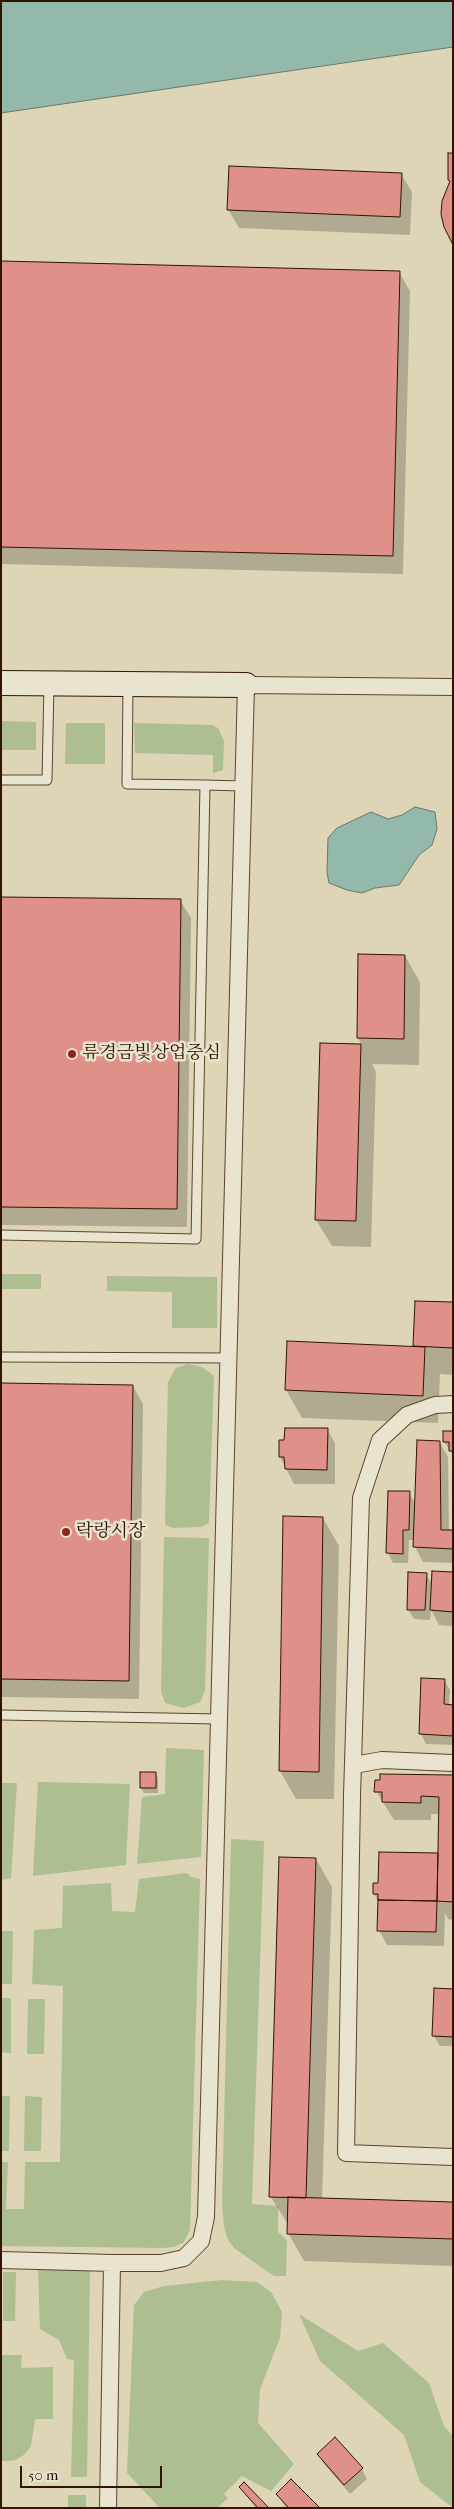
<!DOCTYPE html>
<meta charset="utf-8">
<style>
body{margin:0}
#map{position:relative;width:454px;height:2509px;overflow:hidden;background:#ddd5b6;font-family:"IM FELL French Canon",serif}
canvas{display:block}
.frame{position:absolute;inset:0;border:2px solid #301400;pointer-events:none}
.scale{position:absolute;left:20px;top:2466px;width:142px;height:22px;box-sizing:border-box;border:2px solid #301400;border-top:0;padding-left:6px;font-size:15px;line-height:18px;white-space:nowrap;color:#301400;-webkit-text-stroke:4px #e9e4d0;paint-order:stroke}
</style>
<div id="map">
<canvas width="454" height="2509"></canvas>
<div class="frame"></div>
<div class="scale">50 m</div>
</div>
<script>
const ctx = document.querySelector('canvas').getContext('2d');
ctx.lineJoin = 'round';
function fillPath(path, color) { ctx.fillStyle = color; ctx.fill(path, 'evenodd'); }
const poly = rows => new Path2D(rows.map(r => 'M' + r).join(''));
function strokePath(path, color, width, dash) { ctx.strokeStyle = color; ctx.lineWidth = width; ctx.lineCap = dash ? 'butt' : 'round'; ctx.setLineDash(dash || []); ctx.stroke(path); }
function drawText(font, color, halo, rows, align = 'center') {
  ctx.font = font + ' "IM FELL French Canon","Noto Serif KR",serif'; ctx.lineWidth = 5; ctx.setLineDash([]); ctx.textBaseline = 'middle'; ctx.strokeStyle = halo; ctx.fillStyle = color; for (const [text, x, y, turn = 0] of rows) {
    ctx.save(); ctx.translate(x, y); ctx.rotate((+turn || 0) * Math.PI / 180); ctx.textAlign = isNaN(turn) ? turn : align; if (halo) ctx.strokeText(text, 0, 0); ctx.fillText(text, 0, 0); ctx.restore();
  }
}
const green = poly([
 [1,721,36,722,36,750,1,750],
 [66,723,105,723,105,764,65,764],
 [134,723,212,725,218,728,224,741,223,770,213,773,213,755,135,753],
 [1,1274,41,1274,41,1289,1,1289],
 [107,1276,217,1277,217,1328,172,1328,172,1292,107,1291],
 [188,1364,202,1367,214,1376,209,1523,201,1527,173,1528,165,1525,168,1382,176,1368],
 [164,1537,209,1538,205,1691,200,1702,184,1708,165,1703,161,1691],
 [166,1748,204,1750,201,1857,137,1864,142,1797,165,1794],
 [38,1782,130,1784,126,1865,33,1876],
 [1,1783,17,1783,11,1878,1,1880],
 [231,1839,264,1841,252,2204,278,2206,278,2232,287,2240,286,2276,274,2276,234,2248,227,2238,224,2227,222,2203],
 [187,1873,191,1877,200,1879,190,2230,184,2242,174,2247,162,2248,1,2246,1,2162,8,2162,6,2209,24,2209,25,2162,60,2162,63,1986,32,1984,34,1930,62,1928,63,1886,111,1883,112,1911,135,1912,139,1879],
 [1,1931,13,1931,12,1984,1,1984],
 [1,1998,11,1998,11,2053,1,2052],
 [28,1999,45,1999,44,2054,27,2054],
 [1,2096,10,2096,9,2151,1,2151],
 [25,2096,42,2097,41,2151,24,2151],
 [38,2268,90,2269,87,2477,71,2477,74,2360,67,2359,59,2340,40,2329],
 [3,2272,16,2272,15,2321,3,2321],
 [222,2280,257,2282,271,2292,282,2312,280,2338,260,2389,258,2423,294,2464,271,2491,242,2476,224,2494,228,2498,217,2508,160,2508,127,2473,134,2305,144,2292,164,2286],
 [299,2314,358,2351,383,2343,429,2383,444,2426,453,2436,453,2508,420,2482,404,2435,320,2361],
 [1,2355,22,2355,21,2368,53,2367,53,2419,35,2419,31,2446,25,2454,16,2460,8,2461,1,2461],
 [68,2495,86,2495,86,2508,68,2508]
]);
const water = poly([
 [1,1,453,1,453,47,1,113,1,1],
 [415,807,435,812,437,829,432,845,419,855,399,885,375,888,362,893,347,890,329,883,327,872,328,838,337,828,371,812,388,819,402,815,415,807]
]);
const shadow = poly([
 [401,174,412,192,410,235,239,228,228,209],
 [1,263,399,272,410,291,403,574,1,564],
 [1,898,180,900,191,918,187,1227,1,1225],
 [405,956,420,982,419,1065,372,1064,376,1072,371,1247,332,1246,316,1220,321,1044,362,1046,358,1038],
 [417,1302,453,1303,453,1375,440,1374,438,1423,302,1418,286,1390,415,1347],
 [1,1384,133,1386,143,1404,139,1699,1,1697],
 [327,1429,335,1443,335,1484,294,1484,280,1457],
 [453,1432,453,1455,444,1442],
 [440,1443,448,1457,449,1531,453,1532,453,1563,423,1562,415,1547,415,1540,409,1540,408,1563,393,1563,388,1553,409,1493,416,1505],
 [323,1518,339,1546,334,1799,296,1799,280,1771],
 [453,1573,453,1626,439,1625,431,1610,430,1620,414,1619,408,1609,426,1574,432,1584],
 [444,1680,450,1690,449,1706,453,1706,453,1745,426,1744,421,1734],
 [155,1773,158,1778,158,1793,144,1793,141,1788],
 [453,1777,453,1920,448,1919,445,1913,444,1946,387,1945,379,1930,379,1903,374,1894,380,1884,439,1854,440,1814,431,1814,431,1820,394,1820,376,1791],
 [316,1859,332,1887,322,2200,453,2203,453,2266,304,2261,288,2233,288,2224,270,2196],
 [435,1990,453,1990,453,2046,440,2046,434,2036],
 [318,2454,362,2469,367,2479,350,2494,324,2464],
 [240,2487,267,2508,256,2508],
 [277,2494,318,2508,286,2508]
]);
const building = poly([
 [448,153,453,153,453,245,444,227,441,214,442,201,450,181,448,180,448,153],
 [229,166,402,173,400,217,227,210,229,166],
 [1,261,400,271,393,556,1,547,1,261],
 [1,897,181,899,177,1209,1,1207,1,897],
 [358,954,405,955,404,1039,357,1038,358,954],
 [320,1043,361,1044,356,1221,315,1220,320,1043],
 [415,1301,453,1302,453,1348,413,1346,415,1301],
 [287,1341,425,1347,423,1396,285,1390,287,1341],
 [1,1383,133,1385,129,1681,1,1679,1,1383],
 [285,1428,328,1428,327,1470,285,1469,284,1457,279,1457,279,1440,284,1440,285,1428],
 [443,1431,453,1431,453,1451,449,1451,449,1442,443,1442,443,1431],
 [417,1440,440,1441,441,1530,453,1530,453,1549,413,1547,417,1440],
 [388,1491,410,1491,409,1530,403,1530,403,1554,386,1553,388,1491],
 [283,1516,323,1517,319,1772,279,1771,283,1516],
 [432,1571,453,1572,453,1612,430,1610,432,1571],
 [408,1572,427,1573,425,1610,407,1610,408,1572],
 [421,1678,445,1679,444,1704,453,1705,453,1736,419,1734,421,1678],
 [140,1772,156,1772,156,1788,140,1788,140,1772],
 [380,1774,453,1775,453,1902,437,1901,439,1797,421,1796,421,1803,382,1802,382,1792,374,1792,375,1780,380,1780,380,1774],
 [379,1852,438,1853,437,1901,378,1900,378,1894,373,1894,373,1883,378,1883,379,1852],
 [279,1857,316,1858,306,2198,269,2197,279,1857],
 [378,1900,437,1901,436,1932,377,1931,378,1900],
 [434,1988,453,1989,453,2037,432,2036,434,1988],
 [288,2197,453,2202,453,2239,287,2234,288,2197],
 [335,2437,363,2468,344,2485,317,2454,335,2437],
 [291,2479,320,2508,289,2508,276,2494,291,2479],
 [244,2482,269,2508,258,2508,239,2487,244,2482]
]);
const service = poly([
 [1,780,47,780,49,684],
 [205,785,243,786],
 [1,1235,196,1239,205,785,127,784,128,686],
 [1,1357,230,1358],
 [1,1715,219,1719]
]);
const minor = poly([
 [453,1404,435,1405,407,1415,380,1440,361,1498,352,1796,346,2153,453,2157],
 [354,1765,382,1760,453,1763],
 [1,2260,112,2263],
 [108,2508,112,2263,161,2263,184,2258,201,2241,206,2217,246,685,453,687]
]);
const secondary = poly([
 [1,683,246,685]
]);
const markers = [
 [72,1054,5,"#8f2418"],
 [66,1532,5,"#8f2418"]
];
const poiNames = [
 ["류경금빛상업중심",82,1054],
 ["락랑시장",76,1532]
];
fillPath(green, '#adbe91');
fillPath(water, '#93b9ab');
strokePath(water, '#6b7767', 1);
fillPath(shadow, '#0003');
fillPath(building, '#df9189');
strokePath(building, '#301400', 1);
strokePath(service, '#5b442e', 11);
strokePath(minor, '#5b442e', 18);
strokePath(secondary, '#301400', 26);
strokePath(service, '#e9e4d0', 9);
strokePath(minor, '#e9e4d0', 16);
strokePath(secondary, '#e9e4d0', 24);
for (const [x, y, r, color] of markers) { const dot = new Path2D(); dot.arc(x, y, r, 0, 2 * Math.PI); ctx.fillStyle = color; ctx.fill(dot); strokePath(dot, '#e9e4d0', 2); }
drawText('18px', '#301400', '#e9e4d0', poiNames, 'left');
</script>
